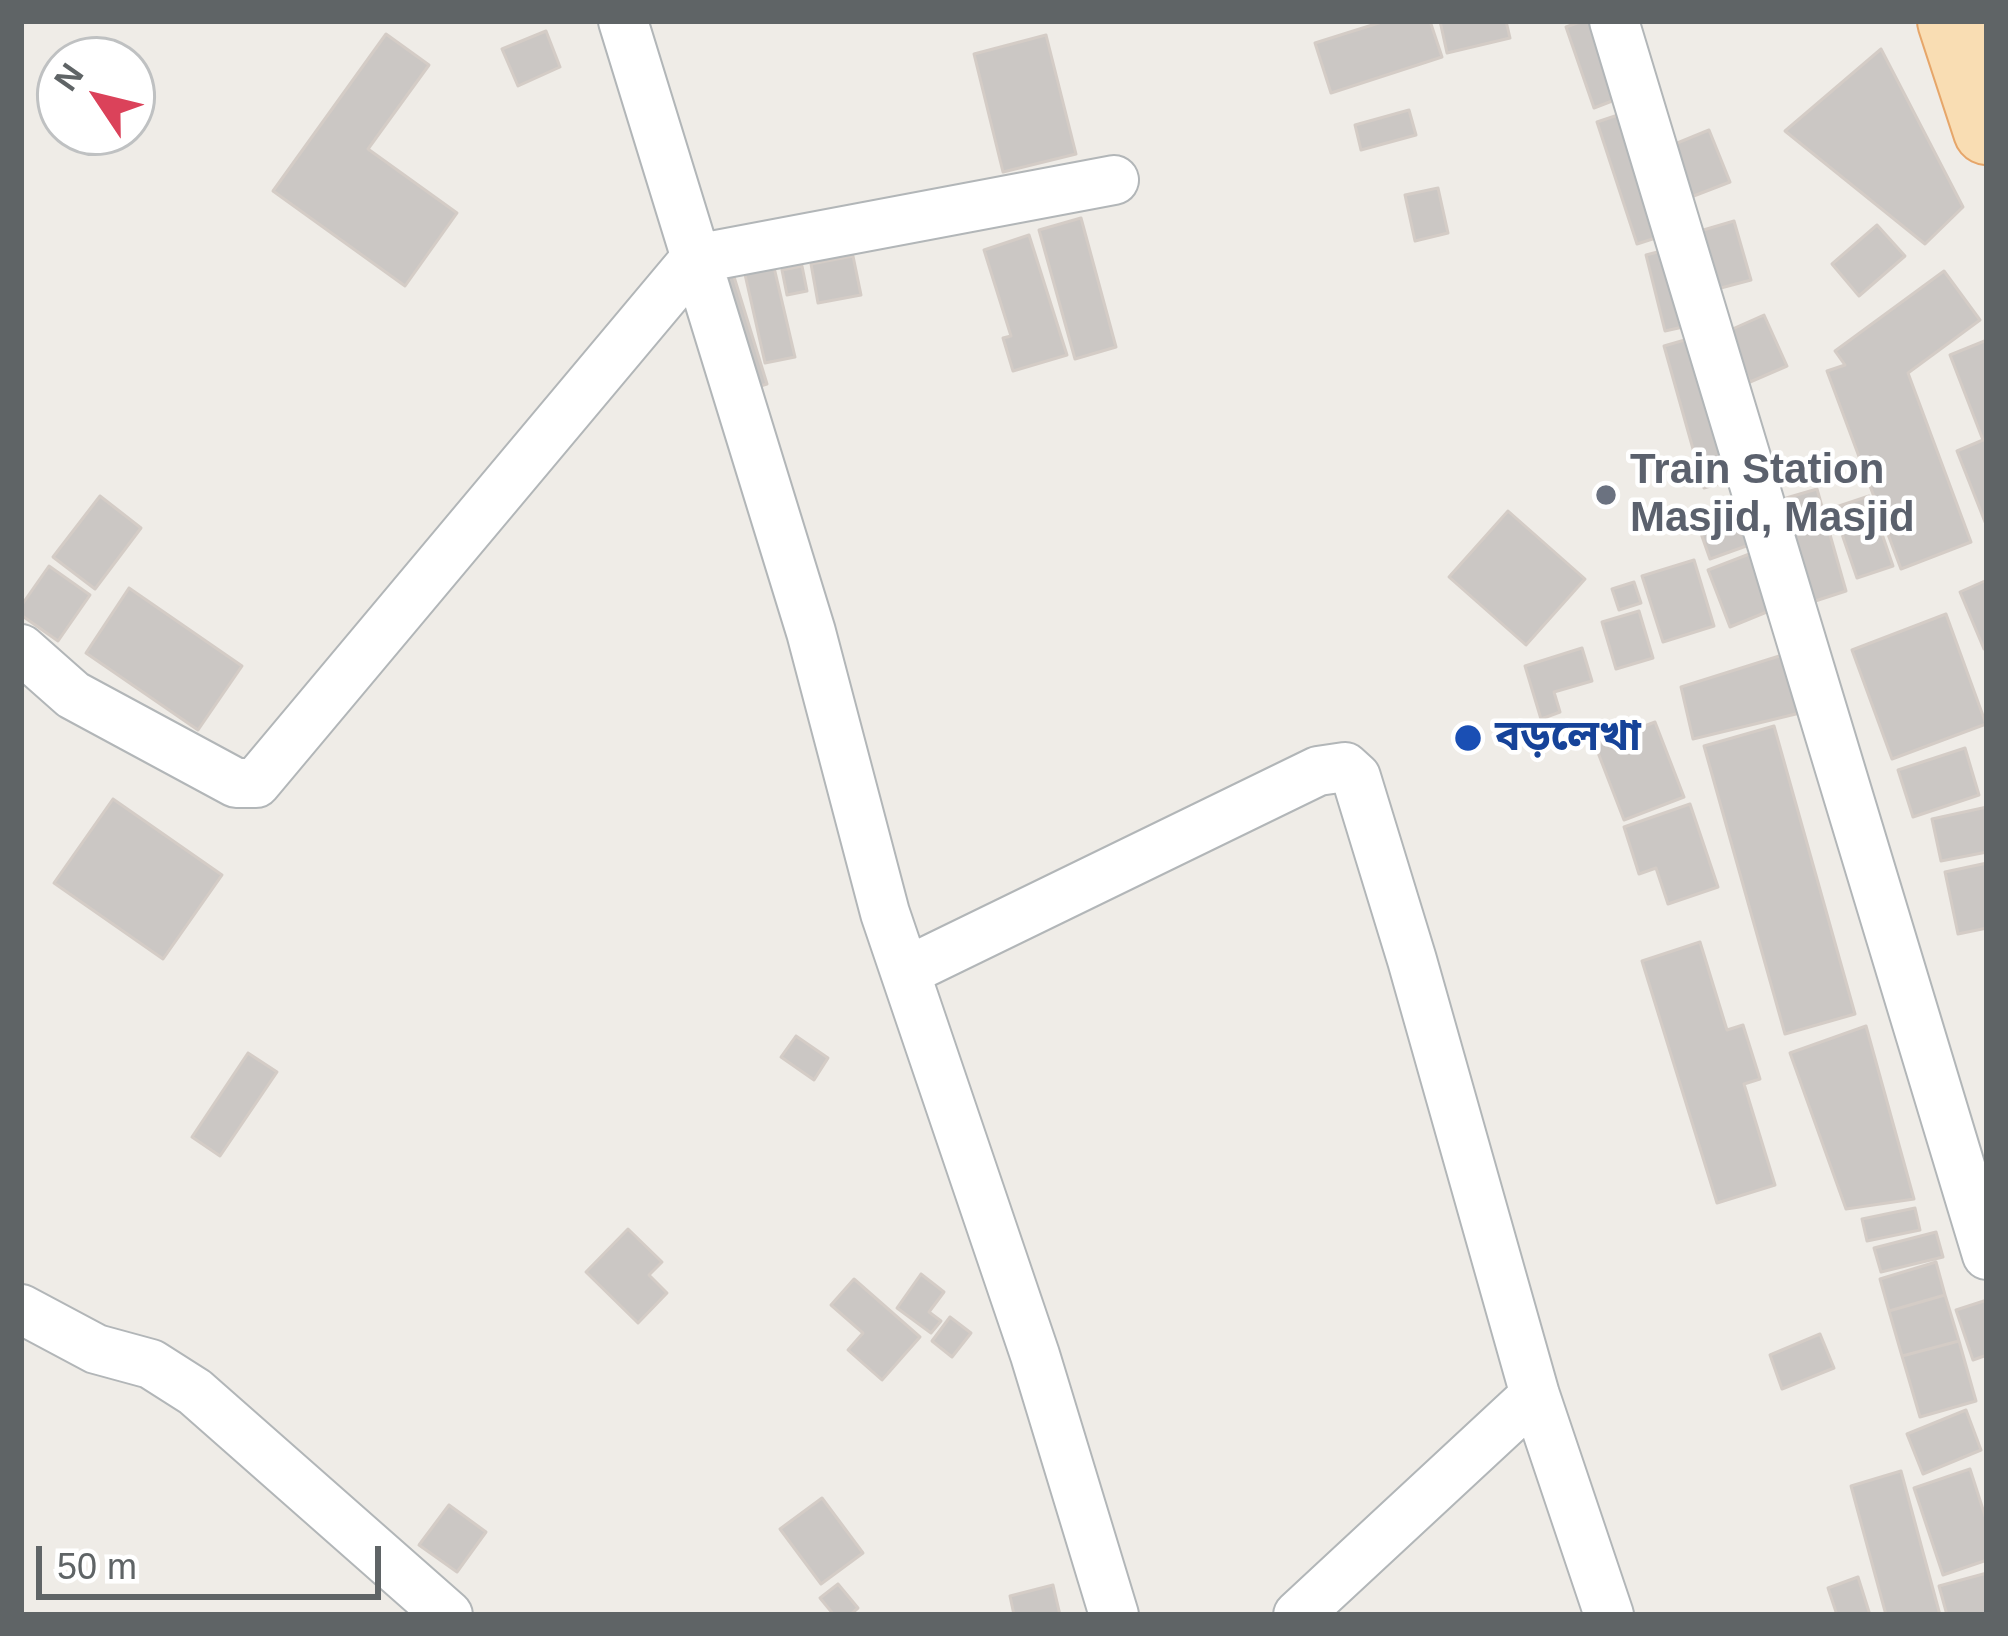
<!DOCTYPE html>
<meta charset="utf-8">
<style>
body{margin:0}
#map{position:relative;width:2008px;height:1636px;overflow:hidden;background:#efece7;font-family:Arial,sans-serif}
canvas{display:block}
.frame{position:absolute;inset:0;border:24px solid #5f6466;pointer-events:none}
.north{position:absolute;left:36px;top:36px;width:120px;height:120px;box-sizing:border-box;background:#fff;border:3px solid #bfc1c2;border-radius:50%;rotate:305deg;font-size:33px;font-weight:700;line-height:48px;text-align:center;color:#5f6466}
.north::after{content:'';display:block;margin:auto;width:42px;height:54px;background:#db425a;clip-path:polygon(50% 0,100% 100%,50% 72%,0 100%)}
.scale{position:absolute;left:36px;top:1546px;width:345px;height:54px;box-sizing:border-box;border:6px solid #5f6466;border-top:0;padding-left:15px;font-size:36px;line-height:42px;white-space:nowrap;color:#5f6466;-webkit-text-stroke:9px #fff;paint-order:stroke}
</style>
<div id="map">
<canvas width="2008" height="1636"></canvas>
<div class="frame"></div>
<div class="north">N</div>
<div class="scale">50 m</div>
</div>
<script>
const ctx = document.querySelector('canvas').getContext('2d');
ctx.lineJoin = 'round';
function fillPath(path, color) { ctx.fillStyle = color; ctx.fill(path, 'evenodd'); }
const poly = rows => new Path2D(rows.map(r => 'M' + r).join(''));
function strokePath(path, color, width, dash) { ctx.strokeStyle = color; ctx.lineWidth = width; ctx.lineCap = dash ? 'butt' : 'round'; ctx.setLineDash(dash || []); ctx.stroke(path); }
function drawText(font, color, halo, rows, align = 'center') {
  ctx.font = font + ' Arial,"Noto Sans Bengali",sans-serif'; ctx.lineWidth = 9; ctx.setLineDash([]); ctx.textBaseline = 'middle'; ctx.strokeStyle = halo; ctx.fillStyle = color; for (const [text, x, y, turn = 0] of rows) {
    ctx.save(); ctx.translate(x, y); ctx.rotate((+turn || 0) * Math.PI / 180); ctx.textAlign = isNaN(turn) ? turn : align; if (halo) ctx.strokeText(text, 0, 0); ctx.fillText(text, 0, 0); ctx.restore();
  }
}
const building = poly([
 [1385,21,1430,21,1442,57,1331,93,1315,43,1385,21],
 [1440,21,1506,21,1510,38,1447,53,1440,21],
 [1583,21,1599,21,1625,96,1594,108,1566,27,1583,21],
 [546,31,560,67,518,86,502,49,546,31],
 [386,34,429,65,368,149,457,213,405,286,273,191,386,34],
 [1046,35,1076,154,1003,172,974,54,1046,35],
 [1881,49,1963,207,1925,244,1785,131,1881,49],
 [1409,110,1416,135,1361,150,1355,125,1409,110],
 [1630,111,1671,233,1637,244,1597,122,1630,111],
 [1709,130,1730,182,1691,197,1670,146,1709,130],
 [1438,188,1448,233,1415,241,1405,195,1438,188],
 [1081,218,1116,347,1075,359,1039,230,1081,218],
 [1734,221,1751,280,1717,289,1700,231,1734,221],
 [1877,225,1905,256,1859,296,1832,264,1877,225],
 [1029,235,1067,355,1013,371,1003,338,1011,336,984,250,1029,235],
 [1673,248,1692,325,1665,331,1646,255,1673,248],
 [853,256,861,295,818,303,811,264,853,256],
 [773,263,795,357,765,363,744,270,773,263],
 [802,266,807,291,787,295,782,270,802,266],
 [731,267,767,384,735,394,699,277,731,267],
 [1944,271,1980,320,1908,373,1971,542,1901,569,1827,371,1845,365,1835,351,1944,271],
 [1764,315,1787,366,1750,382,1728,331,1764,315],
 [1702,335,1743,476,1704,488,1664,346,1702,335],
 [1987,340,1987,527,1957,451,1983,440,1950,355,1987,340],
 [1817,489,1846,591,1806,604,1776,501,1817,489],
 [100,496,141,528,95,589,53,557,100,496],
 [1869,496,1893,566,1857,578,1833,508,1869,496],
 [1750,506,1763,540,1710,559,1698,525,1750,506],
 [1508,511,1585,579,1526,645,1449,577,1508,511],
 [1752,553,1774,609,1730,627,1708,570,1752,553],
 [1694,560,1714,626,1663,642,1642,576,1694,560],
 [49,566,90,595,58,641,21,615,21,606,49,566],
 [1987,580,1987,648,1984,649,1960,592,1987,580],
 [1634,582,1641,603,1619,610,1612,589,1634,582],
 [129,588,242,666,198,730,86,653,129,588],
 [1639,611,1653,658,1616,669,1602,622,1639,611],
 [1946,614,1986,724,1892,759,1852,650,1946,614],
 [1582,648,1592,681,1554,692,1560,712,1541,719,1525,666,1582,648],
 [1792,652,1804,712,1693,739,1681,687,1792,652],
 [1655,722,1684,797,1624,820,1595,745,1655,722],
 [1774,726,1855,1014,1785,1034,1704,746,1774,726],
 [1965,748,1979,795,1913,817,1898,770,1965,748],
 [113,799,222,875,163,959,54,883,113,799],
 [1690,804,1718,887,1668,904,1656,868,1639,874,1624,827,1690,804],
 [1987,807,1987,852,1941,861,1932,819,1987,807],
 [1987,863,1987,928,1958,934,1945,872,1987,863],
 [1700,942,1727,1030,1743,1025,1760,1079,1744,1084,1775,1185,1717,1203,1642,961,1700,942],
 [1866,1026,1914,1199,1846,1209,1790,1053,1866,1026],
 [796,1036,828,1058,814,1080,781,1057,796,1036],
 [248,1053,277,1072,220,1156,192,1137,248,1053],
 [1915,1208,1920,1230,1867,1241,1862,1219,1915,1208],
 [628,1229,662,1262,649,1275,667,1293,638,1323,586,1272,628,1229],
 [1936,1232,1943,1257,1881,1272,1874,1248,1936,1232],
 [1936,1262,1945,1295,1889,1311,1880,1279,1936,1262],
 [921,1274,944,1292,929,1312,941,1321,931,1333,897,1308,921,1274],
 [854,1279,920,1337,882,1380,848,1350,863,1333,831,1305,854,1279],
 [1945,1295,1959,1341,1902,1356,1889,1311,1945,1295],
 [1987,1300,1987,1355,1973,1360,1956,1310,1987,1300],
 [950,1317,971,1333,952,1357,932,1341,950,1317],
 [1820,1334,1834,1368,1782,1389,1770,1355,1820,1334],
 [1959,1341,1976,1401,1920,1417,1902,1356,1959,1341],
 [1966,1410,1981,1450,1923,1474,1907,1434,1966,1410],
 [1970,1469,1987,1522,1987,1560,1943,1575,1914,1488,1970,1469],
 [1901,1471,1940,1615,1886,1615,1851,1486,1901,1471],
 [822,1498,863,1553,821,1584,780,1529,822,1498],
 [449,1505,486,1532,457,1572,419,1545,449,1505],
 [1987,1573,1987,1615,1947,1615,1939,1586,1987,1573],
 [1858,1577,1870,1615,1837,1615,1828,1588,1858,1577],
 [838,1584,858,1608,850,1615,834,1615,820,1598,838,1584],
 [1053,1585,1060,1615,1014,1615,1010,1596,1053,1585]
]);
const street = poly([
 [623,21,811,632,885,913,1035,1355,1114,1615],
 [1614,21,1987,1255],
 [21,649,73,695,236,783,256,783,695,259,1114,180],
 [905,972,1318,771,1345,767,1356,777,1412,960,1535,1395,1609,1615],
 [21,1309,96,1349,151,1364,195,1392,448,1615],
 [1298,1615,1535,1395]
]);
const primary = poly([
 [1951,21,1987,131]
]);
const markers = [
 [1606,495,12,"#6b7280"],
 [1468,738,15,"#1a4fb4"]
];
const worshipNames = [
 ["Train Station",1630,471],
 ["Masjid, Masjid",1630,519]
];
const transitNames = [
 ["বড়লেখা",1495,738]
];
fillPath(building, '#cbc7c4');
strokePath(building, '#d4ccc6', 3);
strokePath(street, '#b2b6b8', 52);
strokePath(primary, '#e6a66a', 70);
strokePath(street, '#fff', 48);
strokePath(primary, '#f9ddb3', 66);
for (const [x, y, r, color] of markers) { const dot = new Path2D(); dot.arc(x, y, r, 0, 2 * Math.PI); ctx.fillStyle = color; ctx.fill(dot); strokePath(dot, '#fff', 4.5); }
drawText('bold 42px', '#5b616d', '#fff', worshipNames, 'left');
drawText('bold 42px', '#164399', '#fff', transitNames, 'left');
</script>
